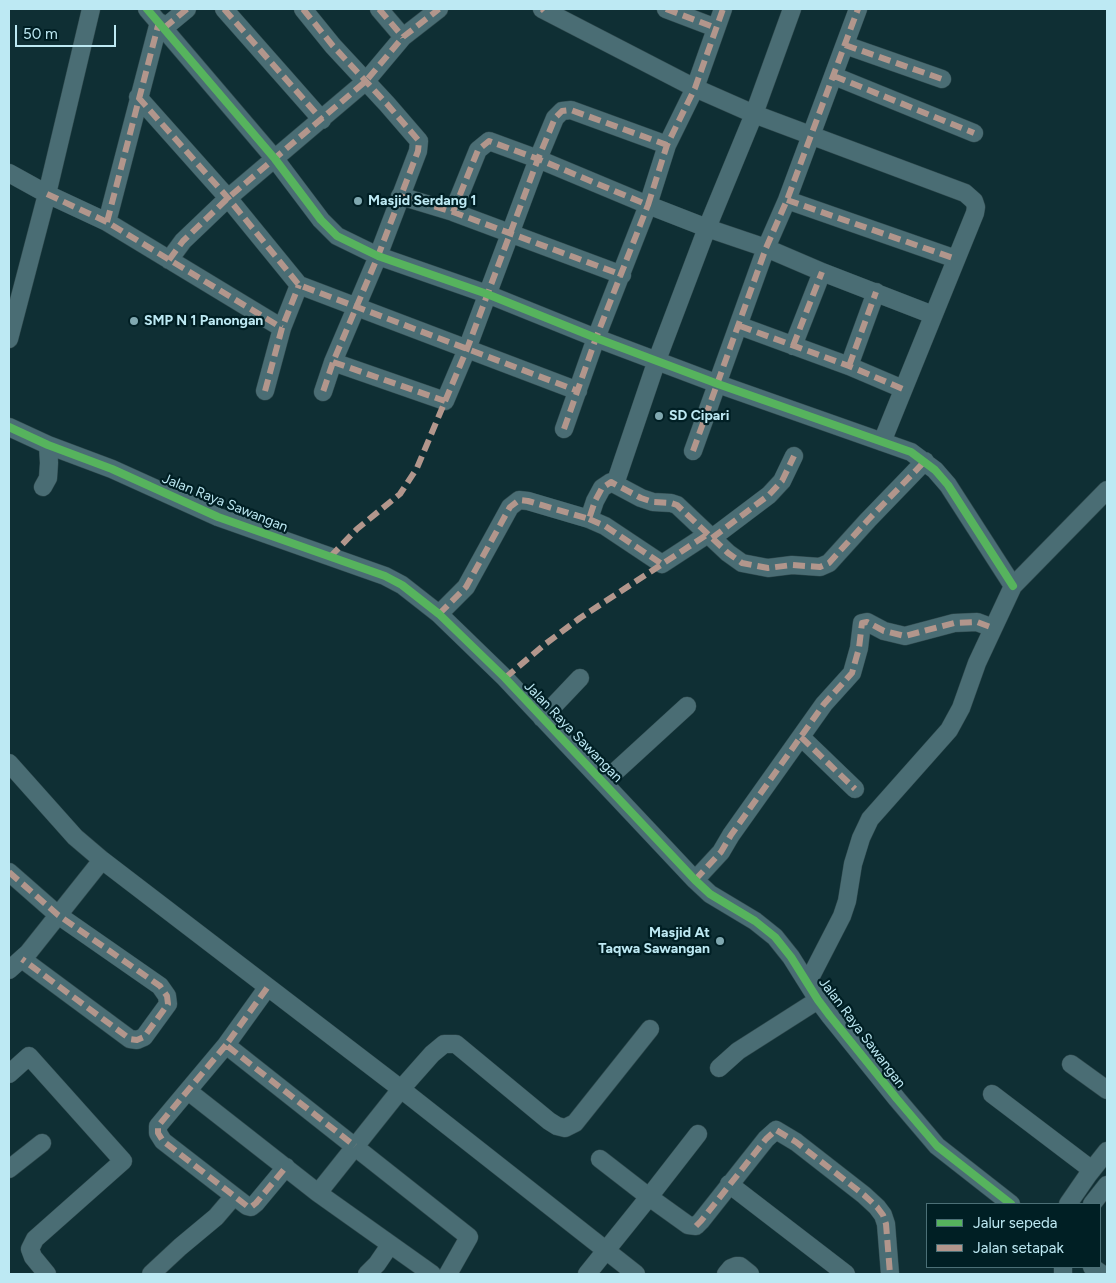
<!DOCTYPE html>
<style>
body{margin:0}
#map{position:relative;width:1116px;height:1283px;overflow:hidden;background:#0f2f34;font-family:Figtree,sans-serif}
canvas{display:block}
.frame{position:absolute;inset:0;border:10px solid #bde9f3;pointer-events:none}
.legend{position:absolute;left:926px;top:1203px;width:175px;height:65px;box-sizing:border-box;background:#001f24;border:1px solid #4c7077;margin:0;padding:6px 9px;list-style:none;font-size:15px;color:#bde9f3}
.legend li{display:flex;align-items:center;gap:10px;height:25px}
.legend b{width:25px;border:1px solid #4c7077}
.scale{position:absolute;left:15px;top:25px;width:101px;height:22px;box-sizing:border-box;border:2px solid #bde9f3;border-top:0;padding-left:6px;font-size:15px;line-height:18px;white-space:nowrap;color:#bde9f3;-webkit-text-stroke:4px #001f24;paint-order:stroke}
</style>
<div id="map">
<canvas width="1116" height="1283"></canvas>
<div class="frame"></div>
<ul class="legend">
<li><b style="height:6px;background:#56b35d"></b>Jalur sepeda</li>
<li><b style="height:6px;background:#b2968c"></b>Jalan setapak</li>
</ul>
<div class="scale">50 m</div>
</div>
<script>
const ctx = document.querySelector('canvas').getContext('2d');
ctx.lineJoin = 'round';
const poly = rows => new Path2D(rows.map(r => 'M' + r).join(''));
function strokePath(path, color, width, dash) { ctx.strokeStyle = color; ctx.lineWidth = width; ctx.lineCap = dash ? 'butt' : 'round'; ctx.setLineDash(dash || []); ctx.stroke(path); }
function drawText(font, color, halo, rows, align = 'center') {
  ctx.font = font + ' Figtree,sans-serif'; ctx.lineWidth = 4.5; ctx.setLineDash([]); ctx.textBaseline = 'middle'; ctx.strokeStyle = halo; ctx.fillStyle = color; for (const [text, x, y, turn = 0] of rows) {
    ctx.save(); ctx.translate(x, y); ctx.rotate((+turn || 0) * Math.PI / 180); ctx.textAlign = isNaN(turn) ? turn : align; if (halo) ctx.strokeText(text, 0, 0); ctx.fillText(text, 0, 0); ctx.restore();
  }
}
const minor = poly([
 [147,9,275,159,321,220,337,236,378,256,487,294,596,338,718,384,911,452,935,470,948,485,1013,586],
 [224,9,322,120],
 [303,9,333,46,387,104,419,141,418,151,378,256,333,362,323,392],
 [379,9,403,37],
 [542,9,695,88,754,114,965,193,974,201,976,207,975,213,882,442],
 [666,9,716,28],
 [164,28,187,9],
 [845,45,942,79],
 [834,76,974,133],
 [138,97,228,198,299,285,578,391],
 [9,173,47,194,107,222,282,328],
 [400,196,453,212,622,275],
 [787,200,956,259],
 [453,212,478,150,489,141,538,159,648,205,667,145,695,88,723,9],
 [107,222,159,22],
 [169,260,183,241,228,198,366,81,403,37,439,9],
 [740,326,849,366,903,389],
 [9,339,47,194,91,9],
 [793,346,822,272],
 [333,362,445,401,467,349,538,159,555,118,562,111,571,110,667,145],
 [849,366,876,292],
 [265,391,282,328,299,285],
 [9,427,48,445,112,469,218,517,385,576,402,585,439,614,505,678,695,880,710,894,755,921,775,937,791,957,818,1000,830,1016,897,1099,937,1146,1011,1204],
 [564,429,596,338,648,205,707,228,766,248,822,272,933,315],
 [693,451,766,248,787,200,858,9],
 [615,484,657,360,707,228,754,114,792,9],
 [43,487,48,478,49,463,48,445],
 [589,519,605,526,662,564,708,534],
 [712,538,769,495,782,481,794,456],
 [439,614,466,587,510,507,519,500,528,501,589,519,595,501,602,488,611,482,641,498,653,502,671,503,677,505,728,553,742,563,768,568,792,565,820,567,829,563,868,520,925,461],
 [542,718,580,678],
 [801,737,855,789],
 [9,763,75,837,102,860,401,1089,636,1274],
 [604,782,687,706],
 [9,872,58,915,160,986,167,996,168,1004,144,1037,137,1040,130,1039,22,959],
 [695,880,721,852,731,835,824,704,852,673,859,648,862,623,867,622,884,631,905,636,954,623,977,622,993,628],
 [9,970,28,953,102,860],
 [808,982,842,916,847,901,853,864,861,838,870,819,949,730,961,708,977,663,1013,586,1107,490],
 [267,988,226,1045,469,1237,448,1274],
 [226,1045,158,1126,158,1133,163,1141,247,1206,251,1207,256,1203,286,1167],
 [1071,1064,1107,1090],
 [719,1068,738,1051,818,1000],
 [9,1074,29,1056,123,1161,35,1239,30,1249,33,1257,47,1274],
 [188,1091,318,1193,432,1274],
 [992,1094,1092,1170],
 [600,1159,649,1197,698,1134],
 [9,1169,42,1143],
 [729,1184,846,1274],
 [318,1193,401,1089,432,1054,444,1044,456,1044,462,1049,549,1121,557,1126,565,1128,575,1123,650,1029],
 [1068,1204,1088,1175,1107,1151],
 [1092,1204,1107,1185],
 [1092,1267,1102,1274],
 [151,1274,180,1247,216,1217,234,1196],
 [367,1274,377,1264,390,1245],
 [587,1274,649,1197,688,1225,696,1226,701,1221,766,1139,776,1130,796,1142,864,1195,877,1207,883,1215,886,1224,890,1274],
 [726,1274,731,1268,736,1266,740,1266,750,1274],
 [1063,1274,1063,1267]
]);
const quiet = poly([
 [224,9,322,120],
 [303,9,333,46,387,104,419,141,418,151,378,256,333,362,323,392],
 [379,9,403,37],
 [542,9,544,11],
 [666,9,716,28],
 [164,28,187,9],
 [845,45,942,79],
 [834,76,974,133],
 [138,97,228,198,299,285,578,391],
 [47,194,107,222,282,328],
 [400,196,453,212,622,275],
 [787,200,956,259],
 [453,212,478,150,489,141,538,159,648,205,667,145,695,88,723,9],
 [107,222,159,22],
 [169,260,183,241,228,198,366,81,403,37,439,9],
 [740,326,849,366,903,389],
 [793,346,822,272],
 [333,362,445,401],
 [849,366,876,292],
 [265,391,282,328,299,285],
 [564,429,596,338,648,205],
 [693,451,766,248,787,200,858,9],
 [589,519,605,526,662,564],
 [712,538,769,495,782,481,794,456],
 [330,557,357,529,400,494,417,468,467,349,538,159,555,118,562,111,571,110,667,145],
 [439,614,466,587,510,507,519,500,528,501,589,519,595,501,602,488,611,482,641,498,653,502,671,503,677,505,728,553,742,563,768,568,792,565,820,567,829,563,868,520,925,461],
 [505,678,544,645,580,618,708,534],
 [801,737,855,789],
 [9,872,58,915,160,986,167,996,168,1004,144,1037,137,1040,130,1039,22,959],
 [695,880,721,852,731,835,824,704,852,673,859,648,862,623,867,622,884,631,905,636,954,623,977,622,993,628],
 [267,988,226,1045,355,1146],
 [226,1045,158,1126,158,1133,163,1141,247,1206,251,1207,256,1203,286,1167],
 [696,1226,701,1221,766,1139,776,1130,796,1142,864,1195,877,1207,883,1215,886,1224,890,1274]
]);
const cycleway = poly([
 [147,9,275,159,321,220,337,236,378,256,487,294,596,338,718,384,911,452,935,470,948,485,1013,586],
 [9,427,48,445,112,469,218,517,385,576,402,585,439,614,505,678,695,880,710,894,755,921,775,937,791,957,818,1000,830,1016,897,1099,937,1146,1011,1204]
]);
const markers = [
 [358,201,5,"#80a8b0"],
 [134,321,5,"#80a8b0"],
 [659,416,5,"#80a8b0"],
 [720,941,5,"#80a8b0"]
];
const poiNames = [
 ["Masjid Serdang 1",368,201],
 ["SMP N 1 Panongan",144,321],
 ["SD Cipari",669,416],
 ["Masjid At",710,933,"right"],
 ["Taqwa Sawangan",710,949,"right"]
];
const streetNames = [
 ["Jalan Raya Sawangan",225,503,22],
 ["Jalan Raya Sawangan",573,732,46],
 ["Jalan Raya Sawangan",862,1033,53]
];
strokePath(minor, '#304a4e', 19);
strokePath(minor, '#4a6d74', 18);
strokePath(quiet, '#b2968c', 6, [12, 6]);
strokePath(cycleway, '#56b35d', 8);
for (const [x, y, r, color] of markers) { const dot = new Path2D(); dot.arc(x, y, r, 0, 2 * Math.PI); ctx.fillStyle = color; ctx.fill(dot); strokePath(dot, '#001f24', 2); }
drawText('bold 14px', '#bde9f3', '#001f24', poiNames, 'left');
drawText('14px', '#bde9f3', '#001f24', streetNames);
</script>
